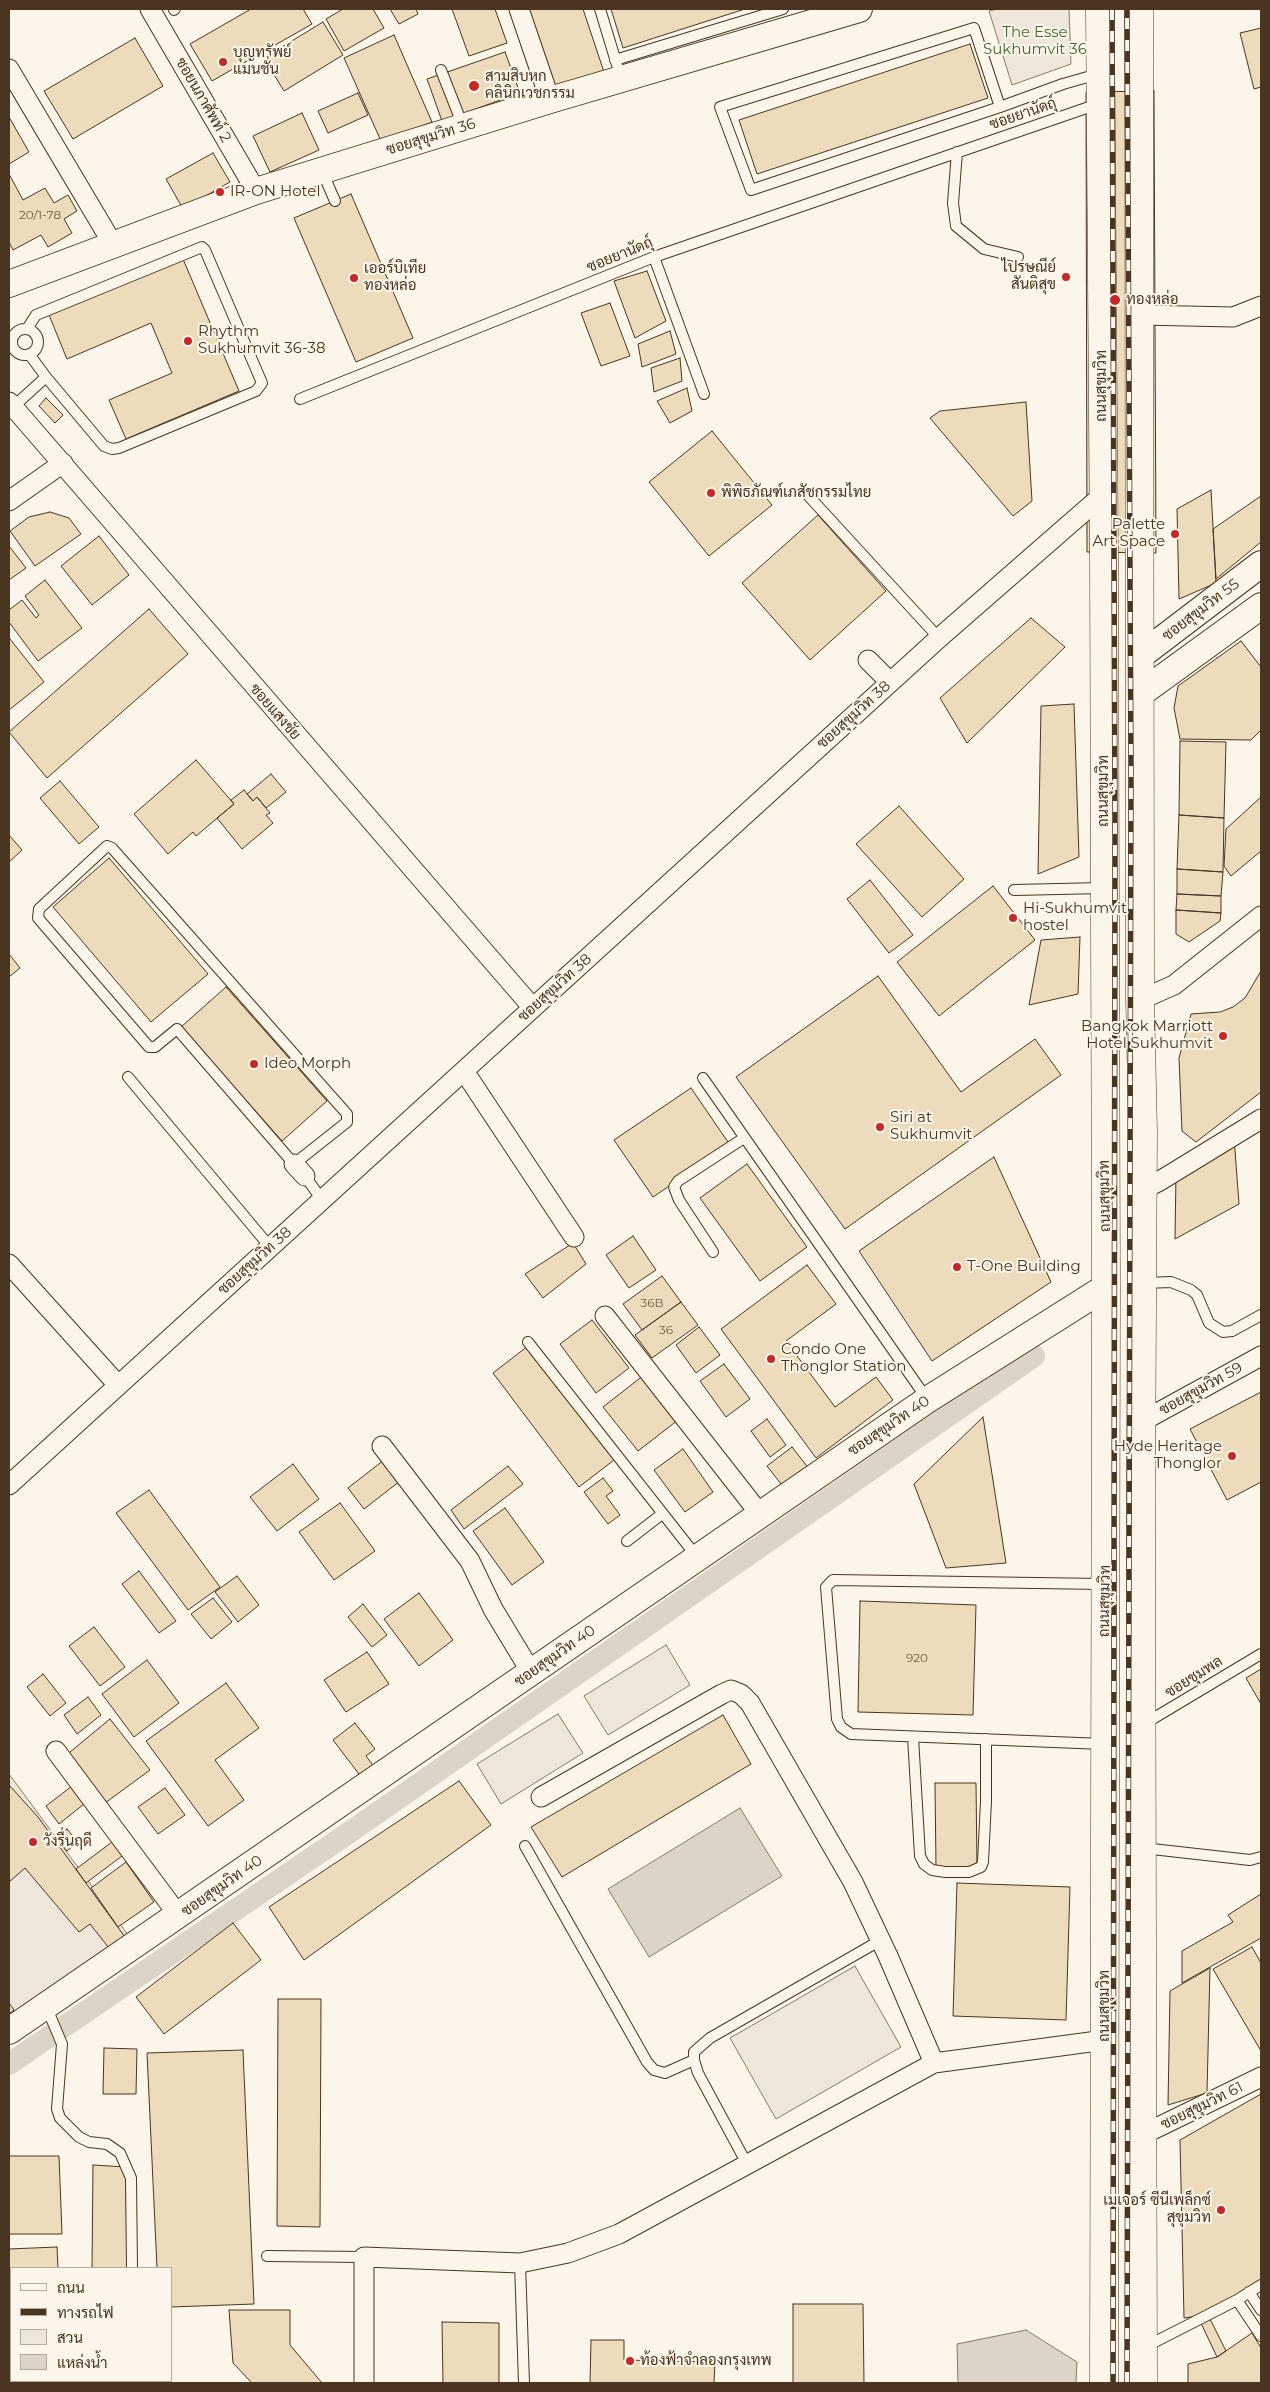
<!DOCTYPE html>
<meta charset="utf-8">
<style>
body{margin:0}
#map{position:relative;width:1270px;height:2392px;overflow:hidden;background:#fbf6e9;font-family:Montserrat,Sarabun,sans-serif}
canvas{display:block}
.frame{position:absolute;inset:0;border:10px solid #4a3520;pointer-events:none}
.legend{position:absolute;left:10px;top:2267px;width:162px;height:115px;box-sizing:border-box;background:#fbf6e9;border:1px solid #b4a999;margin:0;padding:6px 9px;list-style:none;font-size:15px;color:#4a3520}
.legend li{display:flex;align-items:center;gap:10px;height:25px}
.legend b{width:25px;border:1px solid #b4a999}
</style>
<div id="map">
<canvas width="1270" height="2392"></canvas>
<div class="frame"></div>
<ul class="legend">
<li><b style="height:6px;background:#fbf6e9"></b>ถนน</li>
<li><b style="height:6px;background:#4a3520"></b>ทางรถไฟ</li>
<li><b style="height:14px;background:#ede6d9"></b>สวน</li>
<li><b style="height:14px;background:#dcd4c6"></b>แหล่งน้ำ</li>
</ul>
</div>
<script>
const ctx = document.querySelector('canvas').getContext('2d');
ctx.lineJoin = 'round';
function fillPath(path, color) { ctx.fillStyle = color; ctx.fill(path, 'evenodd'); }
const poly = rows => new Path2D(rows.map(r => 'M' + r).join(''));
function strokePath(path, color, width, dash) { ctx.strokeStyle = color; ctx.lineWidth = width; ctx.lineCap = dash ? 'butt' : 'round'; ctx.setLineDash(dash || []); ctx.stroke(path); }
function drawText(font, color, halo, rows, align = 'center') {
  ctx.font = font + ' Montserrat,Sarabun,sans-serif'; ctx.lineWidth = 4; ctx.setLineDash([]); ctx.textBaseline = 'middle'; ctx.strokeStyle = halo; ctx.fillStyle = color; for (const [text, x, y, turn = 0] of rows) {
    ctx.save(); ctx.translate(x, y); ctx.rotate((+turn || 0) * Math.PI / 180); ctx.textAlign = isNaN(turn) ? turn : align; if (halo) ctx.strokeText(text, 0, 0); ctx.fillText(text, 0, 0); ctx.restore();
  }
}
const green = poly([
 [998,9,1069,9,1071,64,1012,85,989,11,998,9],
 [666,1645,690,1685,608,1735,584,1696,666,1645],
 [558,1714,583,1753,501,1804,477,1764,558,1714],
 [9,1774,131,1939,9,2023,9,1774],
 [855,1966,901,2047,776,2119,730,2038,855,1966]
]);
const water = poly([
 [740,1808,782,1876,649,1957,608,1889,740,1808],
 [1026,2330,1077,2362,1076,2383,958,2383,957,2344,1026,2330]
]);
const canal = poly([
 [9,2064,347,1834,1034,1356]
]);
const building = poly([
 [251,9,303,9,312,24,212,81,190,44,251,9],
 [343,9,373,9,384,28,344,51,326,19,343,9],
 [390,9,416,9,418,14,399,24,390,9],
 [452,9,495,9,507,43,469,56,452,9],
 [528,9,583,9,604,72,554,89,528,9],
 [611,9,745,9,623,48,611,9],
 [323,22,343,55,284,91,264,58,323,22],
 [1261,28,1261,87,1254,89,1240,33,1261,28],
 [394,35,432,122,381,141,344,58,394,35],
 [135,38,163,86,73,139,44,91,135,38],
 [970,44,988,98,757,174,739,120,970,44],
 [505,52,520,93,442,121,427,79,505,52],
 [1154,91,1156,553,1087,552,1086,92,1154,91],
 [358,93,368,115,328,133,318,111,358,93],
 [302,113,319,150,270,172,253,136,302,113],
 [9,117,29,152,9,164,9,117],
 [213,153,230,182,183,209,166,179,213,153],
 [9,174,23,200,45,188,54,203,68,195,77,211,64,219,72,233,48,247,41,235,13,250,9,242,9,174],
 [351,194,413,338,356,362,294,218,351,194],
 [183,259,239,391,126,439,109,400,172,373,151,323,67,359,49,315,183,259],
 [647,271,666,321,635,338,614,281,647,271],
 [610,303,630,356,601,366,581,313,610,303],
 [670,331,676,354,642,367,638,344,670,331],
 [680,358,682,381,654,392,651,368,680,358],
 [687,388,692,411,670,423,657,401,687,388],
 [46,398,63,415,55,423,39,406,46,398],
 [1026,402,1032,501,1013,516,930,418,940,411,1026,402],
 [712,431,772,505,709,556,649,482,712,431],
 [1211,490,1216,583,1179,599,1177,509,1211,490],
 [1261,496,1261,542,1216,579,1213,529,1261,496],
 [50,512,69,518,81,534,35,566,10,531,29,517,50,512],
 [818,515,886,591,810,660,742,583,818,515],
 [99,536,129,575,92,605,61,566,99,536],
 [9,546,26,568,9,580,9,546],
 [45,580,82,628,38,661,9,622,9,610,22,600,36,618,39,615,25,596,45,580],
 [149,609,188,654,47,778,9,732,149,609],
 [1031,618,1065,647,967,743,940,698,1031,618],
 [10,639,44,682,9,710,9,640,10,639],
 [1241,641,1261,667,1261,730,1251,740,1180,739,1174,708,1178,686,1241,641],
 [1074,704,1079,857,1038,874,1041,706,1074,704],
 [1180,741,1226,742,1224,818,1179,815,1180,741],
 [196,760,234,804,196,836,193,832,168,854,134,814,196,760],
 [271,774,286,792,266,808,257,797,253,801,247,794,271,774],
 [60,781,99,827,79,844,40,798,60,781],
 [244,790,253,801,257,797,270,813,266,815,273,823,242,849,217,818,234,804,231,800,244,790],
 [1261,797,1261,851,1231,876,1224,866,1226,829,1261,797],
 [899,806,964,879,922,917,856,844,899,806],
 [1179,815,1224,818,1223,872,1177,869,1179,815],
 [9,835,22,850,9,862,9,835],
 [109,858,208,974,151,1022,53,907,109,858],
 [1177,869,1223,872,1221,896,1177,894,1177,869],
 [870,880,913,935,889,953,847,899,870,880],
 [993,886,1035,940,939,1016,897,962,993,886],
 [1177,894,1221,896,1221,913,1176,910,1177,894],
 [1176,910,1221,913,1220,921,1189,942,1176,934,1176,910],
 [1080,937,1078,994,1029,1005,1041,940,1080,937],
 [9,954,20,968,9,977,9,954],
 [1261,971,1261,1092,1196,1142,1182,1131,1179,1058,1191,1014,1220,1012,1233,1007,1245,998,1261,971],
 [878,976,961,1092,1035,1039,1061,1075,845,1229,736,1077,878,976],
 [226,987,327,1101,282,1141,181,1027,226,987],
 [691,1088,730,1145,653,1197,614,1140,691,1088],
 [1234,1137,1239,1204,1175,1239,1176,1174,1234,1137],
 [994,1157,1051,1282,932,1361,859,1251,994,1157],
 [747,1164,807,1247,760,1281,700,1198,747,1164],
 [633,1236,656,1270,629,1288,606,1255,633,1236],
 [573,1243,586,1264,543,1298,525,1274,573,1243],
 [807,1265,836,1304,786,1341,835,1407,876,1377,893,1400,816,1458,721,1329,807,1265],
 [662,1276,681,1302,642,1330,623,1304,662,1276],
 [681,1302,698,1325,652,1358,635,1335,681,1302],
 [592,1320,629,1368,596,1393,560,1344,592,1320],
 [699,1327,720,1355,696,1373,676,1345,699,1327],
 [528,1346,614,1460,579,1487,493,1373,528,1346],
 [724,1364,750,1399,726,1417,700,1381,724,1364],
 [644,1375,678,1420,638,1451,603,1407,644,1375],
 [1261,1392,1261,1482,1227,1500,1190,1429,1261,1392],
 [983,1417,1006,1563,946,1568,914,1484,983,1417],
 [767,1419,786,1445,770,1457,751,1431,767,1419],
 [792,1447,810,1470,785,1489,767,1466,792,1447],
 [683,1449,713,1492,685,1512,654,1470,683,1449],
 [384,1460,400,1481,364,1509,348,1488,384,1460],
 [293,1464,319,1499,277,1531,250,1497,293,1464],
 [508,1466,523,1484,464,1529,451,1510,508,1466],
 [603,1478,613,1491,606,1496,620,1515,608,1524,584,1492,603,1478],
 [149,1490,220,1587,188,1610,116,1513,149,1490],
 [340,1503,375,1551,334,1580,299,1532,340,1503],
 [505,1508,544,1562,512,1585,473,1531,505,1508],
 [139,1571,176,1621,159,1633,122,1584,139,1571],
 [237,1576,259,1605,238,1622,215,1592,237,1576],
 [419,1593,453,1640,419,1666,384,1619,419,1593],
 [213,1598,232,1622,211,1639,191,1614,213,1598],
 [860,1601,976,1605,973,1715,858,1712,860,1601],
 [363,1604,387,1635,372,1647,348,1617,363,1604],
 [94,1627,125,1667,100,1686,69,1646,94,1627],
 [367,1652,389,1684,346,1712,324,1680,367,1652],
 [147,1660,179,1703,134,1737,102,1694,147,1660],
 [1261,1669,1261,1704,1246,1678,1261,1669],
 [43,1674,66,1703,50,1716,27,1687,43,1674],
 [226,1683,259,1728,215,1760,244,1800,208,1826,146,1741,226,1683],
 [88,1697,101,1715,77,1734,64,1715,88,1697],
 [723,1715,751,1764,562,1877,531,1827,723,1715],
 [110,1719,150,1770,101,1806,64,1757,110,1719],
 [355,1723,375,1749,366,1756,375,1768,362,1778,333,1740,355,1723],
 [459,1781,491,1825,304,1960,269,1907,459,1781],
 [76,1783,89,1800,59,1824,46,1806,76,1783],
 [935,1783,976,1783,977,1868,936,1868,935,1783],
 [9,1785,38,1817,125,1937,109,1948,90,1924,79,1932,25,1868,9,1882,9,1785],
 [165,1788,185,1815,158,1834,138,1807,165,1788],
 [67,1829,78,1842,67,1851,56,1838,67,1829],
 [116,1839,126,1853,86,1883,76,1869,116,1839],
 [126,1862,154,1902,118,1927,91,1888,126,1862],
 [957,1883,1070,1887,1066,2020,953,2016,957,1883],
 [1261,1894,1261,1938,1182,1983,1182,1951,1233,1922,1228,1915,1261,1894],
 [233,1923,261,1960,164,2034,136,1997,233,1923],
 [1252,1947,1261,1963,1261,2051,1213,1969,1252,1947],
 [1210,1968,1207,2093,1168,2105,1170,1991,1210,1968],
 [278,1999,321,1999,320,2227,277,2226,278,1999],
 [9,2003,14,2010,9,2014,9,2003],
 [104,2048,137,2049,136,2094,103,2094,104,2048],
 [243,2050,254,2304,171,2307,171,2268,157,2268,147,2053,243,2050],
 [1261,2094,1261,2280,1205,2315,1184,2318,1180,2140,1261,2094],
 [9,2156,59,2156,62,2234,9,2234,9,2156],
 [93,2165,126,2167,127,2268,92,2268,93,2165],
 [57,2247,58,2268,11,2268,11,2315,9,2315,9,2249,57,2247],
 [793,2304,863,2304,864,2383,793,2383,793,2304],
 [229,2310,290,2310,290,2345,322,2383,252,2383,233,2363,229,2310],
 [1209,2317,1226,2351,1217,2357,1200,2321,1209,2317],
 [442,2322,499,2323,499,2383,443,2383,442,2322],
 [1252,2333,1261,2348,1261,2383,1188,2383,1188,2364,1217,2357,1252,2333],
 [591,2340,624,2340,624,2360,715,2362,714,2383,590,2383,591,2340],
 [9,2346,11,2346,11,2381,32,2381,32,2383,9,2383,9,2346],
 [91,2381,130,2381,130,2383,91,2383,91,2381]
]);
const lane = poly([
 [600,9,617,65],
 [174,10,175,9],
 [615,60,783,9],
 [441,70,463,126],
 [1000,107,974,28,720,107,751,190,1000,107,1063,84,1098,74],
 [957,152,953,203,956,226,984,249,1018,257],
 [322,171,335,201],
 [654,257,704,394],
 [27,329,36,315,202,247,205,250,262,383,256,391,119,448,112,449,104,446,46,377],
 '12 342a13 13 0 1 1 26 0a13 13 0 1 1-26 0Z',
 [300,399,654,257,1098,104],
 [13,407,46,377,29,354],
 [804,491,939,638],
 [107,846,112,848,347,1114,347,1122,294,1164,177,1029,155,1047,149,1047,38,918,39,909,107,846],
 [1014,890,1103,888],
 [128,1077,270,1247],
 [703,1078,927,1399],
 [305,1176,322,1200],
 [713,1252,679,1200,674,1187,678,1181,744,1138],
 [1144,1283,1171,1282,1191,1290,1197,1295,1209,1323,1223,1332,1232,1331,1261,1315],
 [528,1342,697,1557],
 [627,1541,662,1514],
 [1103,1584,833,1580,826,1587,837,1719,841,1727,851,1734,1104,1744],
 [1144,1724,1261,1654],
 [913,1737,920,1856,924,1864,932,1870,945,1872,969,1872,981,1867,983,1862,986,1801,986,1739],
 [525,1846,647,2062,654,2070,665,2073,694,2060],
 [1143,1848,1250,1860,1261,1857],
 [46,2006,62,2044,57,2109,60,2118,79,2137,89,2142,107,2144,120,2153,131,2178,132,2268],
 [747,2164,698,2073,694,2060,694,2052,710,2038,881,1940],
 [267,2256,364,2257],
 [520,2263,524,2383],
 [1249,2292,1261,2310],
 [1237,2300,1261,2336],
 [1145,2347,1237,2300,1261,2285],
 [134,2381,134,2383]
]);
const street = poly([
 [150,9,256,191],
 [519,9,550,100],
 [9,69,114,246],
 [1140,315,1233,317,1261,306],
 [9,402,533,1008],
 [9,501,63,463],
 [868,660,890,682],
 [1140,1000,1174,985,1261,916],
 [464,1071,574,1237],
 [294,1164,305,1176],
 [1141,1190,1158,1182,1261,1119],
 [9,1264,118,1385],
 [605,1316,760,1514],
 [1141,1422,1261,1356],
 [382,1446,470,1561,493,1609,531,1672],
 [9,1485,939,638,1104,494],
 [56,1751,179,1916],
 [541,1797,722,1694,731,1690,741,1694,750,1703,853,1882,888,1956,934,2063],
 [1142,2135,1261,2077],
 [364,2383,364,2257,520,2263,568,2253,619,2234,934,2063,1105,2040]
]);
const secondary = poly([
 [9,284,256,191,550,100,859,9],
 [1140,656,1261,564],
 [1140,694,1261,606],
 [9,2031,927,1400,1106,1287]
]);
const primary = poly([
 [1100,9,1104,552,1106,1287,1104,2383],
 [1139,9,1140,1000,1143,1131,1141,1490,1143,2383]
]);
const rail = poly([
 [1112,9,1115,826,1113,2383],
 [1127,2383,1131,766,1127,9]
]);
const markers = [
 [223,62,5,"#c62828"],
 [474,86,6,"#c62828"],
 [220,192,5,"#c62828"],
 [1066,277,5,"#c62828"],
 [354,278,5,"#c62828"],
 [1115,300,6,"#c62828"],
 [188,341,5,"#c62828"],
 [711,493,5,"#c62828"],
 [1175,534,5,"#c62828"],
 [1013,918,5,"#c62828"],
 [1223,1036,5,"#c62828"],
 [254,1064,5,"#c62828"],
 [880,1127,5,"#c62828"],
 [957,1267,5,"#c62828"],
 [771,1359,5,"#c62828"],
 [1232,1456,5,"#c62828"],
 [33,1842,5,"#c62828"],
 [1221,2210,5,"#c62828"],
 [630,2361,5,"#c62828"]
];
const numberNames = [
 ["20/1-78",40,215],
 ["36B",652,1303],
 ["36",666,1330],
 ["920",917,1658]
];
const parkNames = [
 ["The Esse",1035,33],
 ["Sukhumvit 36",1035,50]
];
const poiNames = [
 ["บุญทรัพย์",233,53],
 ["แมนชั่น",233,70],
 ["สามสิบหก",485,77],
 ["คลินิกเวชกรรม",485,94],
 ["IR-ON Hotel",230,192],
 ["ไปรษณีย์",1056,268,"right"],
 ["สันติสุข",1056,285,"right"],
 ["เออร์บิเทีย",364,269],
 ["ทองหล่อ",364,286],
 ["ทองหล่อ",1126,300],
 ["Rhythm",198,332],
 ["Sukhumvit 36-38",198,349],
 ["พิพิธภัณฑ์เภสัชกรรมไทย",721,493],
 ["Palette",1165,525,"right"],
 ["Art Space",1165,542,"right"],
 ["Hi-Sukhumvit",1023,909],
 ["hostel",1023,926],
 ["Bangkok Marriott",1213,1027,"right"],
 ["Hotel Sukhumvit",1213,1044,"right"],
 ["Ideo Morph",264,1064],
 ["Siri at",890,1118],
 ["Sukhumvit",890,1135],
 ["T-One Building",967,1267],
 ["Condo One",781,1350],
 ["Thonglor Station",781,1367],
 ["Hyde Heritage",1222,1447,"right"],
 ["Thonglor",1222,1464,"right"],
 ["วังรื่นฤดี",43,1842],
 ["เมเจอร์ ซีนีเพล็กซ์",1211,2201,"right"],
 ["สุขุมวิท",1211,2218,"right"],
 ["ท้องฟ้าจำลองกรุงเทพ",640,2361]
];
const streetNames = [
 ["ซอยนภาศัพท์ 2",203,100,60],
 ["ซอยยานัดถุ์",1023,114,-19],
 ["ซอยสุขุมวิท 36",431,137,-17],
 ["ซอยยานัดถุ์",620,255,-22],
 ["ถนนสุขุมวิท",1102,386,-90],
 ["ซอยสุขุมวิท 55",1201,610,-37],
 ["ซอยแสงชัย",275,712,49],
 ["ซอยสุขุมวิท 38",854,715,-42],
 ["ถนนสุขุมวิท",1104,791,-90],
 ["ซอยสุขุมวิท 38",555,988,-42],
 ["ถนนสุขุมวิท",1105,1196,-91],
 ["ซอยสุขุมวิท 38",255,1261,-42],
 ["ซอยสุขุมวิท 59",1201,1389,-29],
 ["ซอยสุขุมวิท 40",889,1426,-34],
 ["ถนนสุขุมวิท",1105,1601,-89],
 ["ซอยสุขุมวิท 40",555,1656,-35],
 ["ซอยชุมพล",1194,1677,-32],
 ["ซอยสุขุมวิท 40",222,1886,-35],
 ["ถนนสุขุมวิท",1105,2006,-90],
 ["ซอยสุขุมวิท 61",1202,2106,-26]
];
fillPath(green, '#ede6d9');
strokePath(green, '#887966', 1);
fillPath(water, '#dcd4c6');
strokePath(water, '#887966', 1);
strokePath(canal, '#dcd4c6', 22);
fillPath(building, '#ecdcbc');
strokePath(building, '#4a3520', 1);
strokePath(lane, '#4a3520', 12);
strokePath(street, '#4a3520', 21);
strokePath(secondary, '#4a3520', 28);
strokePath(primary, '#4a3520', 29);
strokePath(lane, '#fbf6e9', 10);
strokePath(street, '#fbf6e9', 19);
strokePath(secondary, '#fbf6e9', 26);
strokePath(primary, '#fbf6e9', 28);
strokePath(rail, '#4a3520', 5.5);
strokePath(rail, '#fbf6e9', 4, [11]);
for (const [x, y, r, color] of markers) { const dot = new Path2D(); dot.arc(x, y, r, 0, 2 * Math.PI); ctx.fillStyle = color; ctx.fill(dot); strokePath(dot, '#fbf6e9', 2); }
drawText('12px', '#725f47', null, numberNames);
drawText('15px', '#436837', '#fbf6e9', parkNames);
drawText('15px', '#4a3520', '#fbf6e9', poiNames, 'left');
drawText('15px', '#4a3520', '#fbf6e9', streetNames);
</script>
